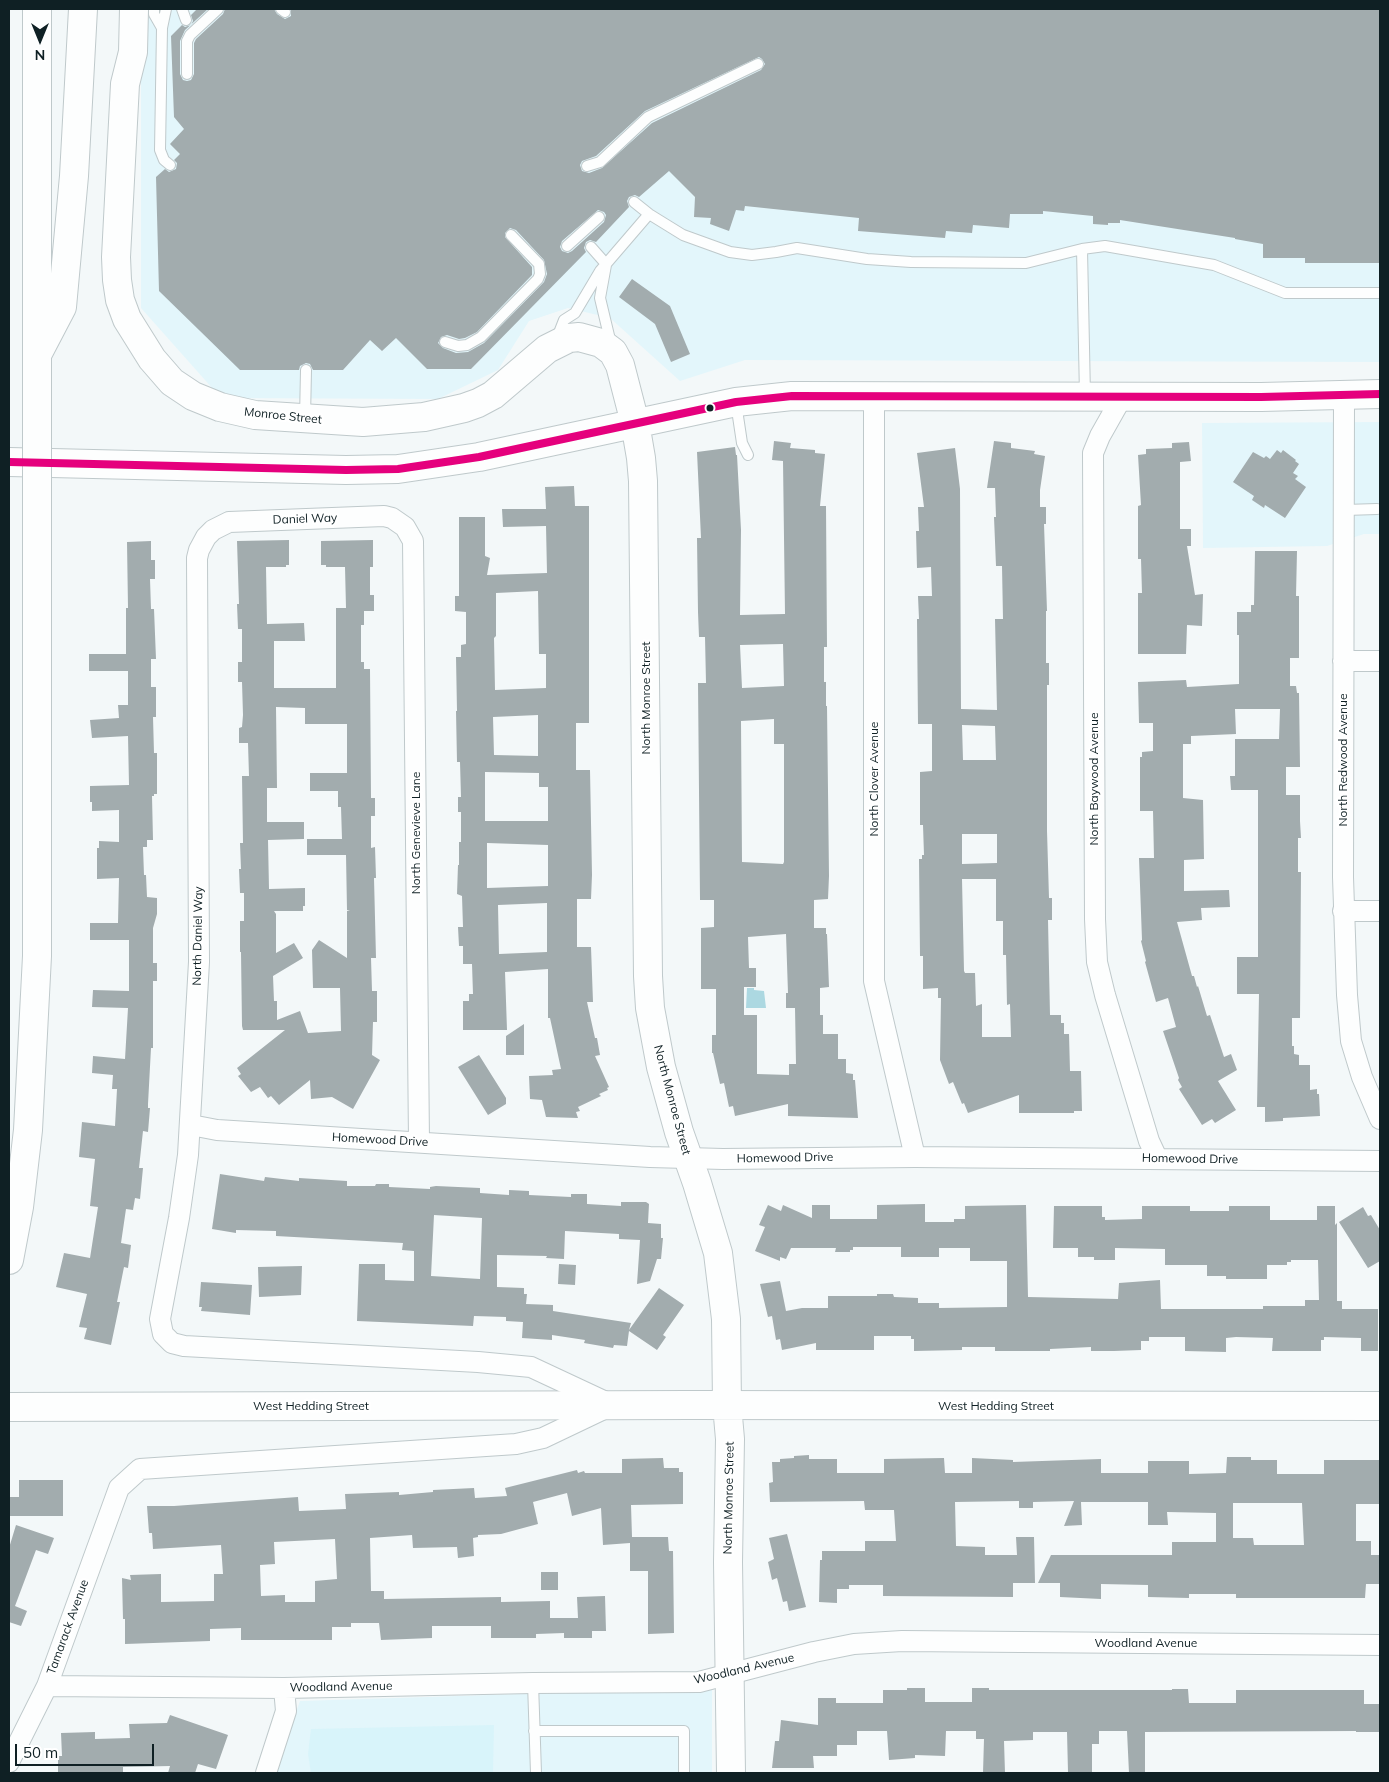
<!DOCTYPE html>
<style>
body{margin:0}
#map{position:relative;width:1389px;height:1782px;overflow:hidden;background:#f3f8f9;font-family:Mulish,sans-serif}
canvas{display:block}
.frame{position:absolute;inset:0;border:10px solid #0f2024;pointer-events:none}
.north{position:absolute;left:15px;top:15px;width:50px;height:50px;-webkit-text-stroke:4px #fff;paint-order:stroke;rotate:180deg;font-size:14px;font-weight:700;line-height:20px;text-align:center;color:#0f2024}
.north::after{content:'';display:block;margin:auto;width:18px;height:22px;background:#0f2024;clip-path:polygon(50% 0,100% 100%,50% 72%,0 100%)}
.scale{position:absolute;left:15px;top:1744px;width:139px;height:22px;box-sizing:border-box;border:2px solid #0f2024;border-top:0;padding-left:6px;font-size:15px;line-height:18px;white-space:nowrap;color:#0f2024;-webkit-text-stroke:4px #fff;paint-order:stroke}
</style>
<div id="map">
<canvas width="1389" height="1782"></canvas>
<div class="frame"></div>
<div class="north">N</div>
<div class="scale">50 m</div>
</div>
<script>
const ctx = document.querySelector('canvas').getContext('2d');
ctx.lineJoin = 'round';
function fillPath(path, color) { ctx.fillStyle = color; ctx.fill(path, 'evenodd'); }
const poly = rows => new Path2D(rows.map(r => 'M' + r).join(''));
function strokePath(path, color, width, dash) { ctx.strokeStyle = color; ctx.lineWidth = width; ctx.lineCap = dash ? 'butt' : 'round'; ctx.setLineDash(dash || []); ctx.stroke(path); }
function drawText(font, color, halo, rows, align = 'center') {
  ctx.font = font + ' Mulish,sans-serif'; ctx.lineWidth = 5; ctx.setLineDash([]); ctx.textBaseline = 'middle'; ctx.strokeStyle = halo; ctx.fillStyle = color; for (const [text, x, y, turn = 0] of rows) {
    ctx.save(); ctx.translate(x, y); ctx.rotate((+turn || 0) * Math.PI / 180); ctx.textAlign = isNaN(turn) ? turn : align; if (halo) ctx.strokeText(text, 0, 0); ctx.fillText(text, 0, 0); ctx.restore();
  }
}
const built = poly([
 [141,9,1380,9,1380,362,745,360,680,381,610,318,568,308,529,321,498,370,438,399,221,398,141,308],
 [1380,422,1380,534,1364,534,1327,546,1203,548,1202,423],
 [712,1688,712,1773,274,1773,300,1701]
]);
const green = poly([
 [494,1725,493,1773,311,1773,308,1754,311,1729]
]);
const water = poly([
 [747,988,754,988,754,990,764,991,766,1008,746,1008]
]);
const building = poly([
 [197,9,208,9,185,30,180,41,180,74,183,80,187,81,191,80,194,74,194,43,196,39,223,14,225,9,274,9,277,14,285,19,291,16,291,9,1380,9,1380,263,1305,263,1305,258,1263,258,1263,244,1235,239,1235,238,1120,220,1120,223,1108,223,1108,225,1093,224,1093,216,1043,211,1043,214,1010,214,1009,228,973,225,972,233,946,231,945,238,858,231,859,218,745,206,744,211,736,210,729,231,710,224,711,218,694,217,695,197,669,171,639,197,635,195,629,197,627,201,629,207,596,242,590,240,586,242,584,248,586,252,471,369,427,369,396,338,382,351,370,340,343,370,313,370,310,364,306,363,300,366,299,370,240,370,159,291,156,177,165,169,169,172,176,169,177,163,174,160,180,154,170,144,184,129,174,117,171,36,182,25,185,27,191,25,193,21,191,15],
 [759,57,762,59,765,64,761,70,652,123,602,168,589,173,582,171,580,165,582,161,596,156,645,111],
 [598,210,604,212,606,215,604,222,572,251,568,253,562,251,560,247,562,241],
 [510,228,516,230,544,260,547,274,544,282,484,343,468,352,456,353,443,348,438,343,441,337,447,335,459,339,465,338,477,332,532,275,532,267,505,237,505,233],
 [632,279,670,306,690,354,671,362,655,324,619,297],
 [774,441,791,443,790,448,815,450,815,453,825,454,820,506,826,506,827,647,824,647,824,682,826,682,826,706,827,706,829,876,828,899,814,900,814,928,826,928,826,934,827,934,829,987,820,988,820,1015,823,1015,823,1034,838,1034,838,1059,846,1059,846,1073,853,1074,853,1080,855,1080,858,1118,788,1116,788,1104,735,1116,733,1106,729,1107,724,1083,720,1084,713,1053,712,1053,712,1035,716,1035,716,989,701,989,701,928,714,927,714,900,700,900,698,683,706,683,705,637,699,637,698,612,697,538,701,538,697,452,735,447,736,455,737,455,741,530,740,615,785,614,783,461,772,460],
 [783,644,784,686,742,688,740,645],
 [774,719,774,744,784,744,784,862,783,864,742,862,741,721],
 [786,934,788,993,786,993,786,1008,795,1008,796,1064,789,1064,789,1075,757,1074,757,1015,744,1015,744,987,756,987,756,968,749,968,748,937],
 [994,441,1011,443,1011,448,1035,451,1034,454,1045,456,1040,490,1040,507,1046,507,1046,524,1044,524,1047,611,1046,611,1046,663,1049,663,1049,685,1047,685,1047,831,1049,898,1052,898,1052,920,1048,920,1050,1015,1061,1015,1061,1023,1064,1023,1064,1034,1069,1034,1070,1071,1081,1071,1082,1111,1074,1111,1074,1113,1019,1113,1019,1095,968,1113,964,1103,962,1104,953,1082,949,1084,940,1060,941,998,938,998,938,988,923,989,923,956,920,956,919,859,922,859,922,855,924,855,923,825,920,825,920,772,932,771,932,724,918,724,917,619,919,619,918,596,932,596,931,567,917,568,916,531,919,531,918,507,924,507,917,453,955,448,960,489,961,709,997,710,995,619,1003,619,1002,566,996,566,994,517,996,517,995,488,987,488],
 [962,725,995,726,996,760,963,760],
 [962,834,997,834,997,863,962,864],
 [962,879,996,879,996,921,1003,921,1003,955,1006,955,1007,1005,1010,1004,1011,1037,982,1037,982,1004,976,1006,975,973,965,973,964,971],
 [1189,442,1191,461,1180,462,1180,529,1191,529,1191,546,1187,546,1195,595,1203,594,1202,626,1187,625,1186,654,1138,654,1138,593,1142,593,1141,559,1138,559,1138,506,1141,505,1138,455,1146,454,1146,449,1172,448,1172,443],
 [1277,450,1281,453,1283,450,1296,460,1295,461,1299,464,1293,473,1298,476,1295,479,1306,487,1285,518,1265,505,1264,508,1252,500,1254,496,1233,482,1253,452,1264,458,1266,456,1270,459],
 [574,486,575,506,589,506,589,723,576,723,576,770,590,770,592,875,591,899,577,899,577,947,591,947,593,1002,587,1002,595,1038,597,1038,600,1055,595,1056,609,1087,607,1088,608,1090,599,1094,601,1096,578,1107,580,1111,576,1112,578,1118,546,1117,542,1100,530,1099,529,1076,553,1075,552,1070,561,1069,550,1018,548,1018,548,969,505,972,507,1030,463,1030,463,1001,469,1001,469,994,473,994,472,964,463,964,463,946,459,946,458,927,463,927,462,896,457,894,458,865,459,865,459,842,461,842,461,812,458,812,458,797,461,797,460,762,457,762,456,711,457,711,456,657,461,657,461,645,466,644,466,612,455,611,455,596,459,596,459,517,485,517,485,556,490,558,487,575,547,573,546,526,503,527,502,509,546,509,545,487],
 [538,591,539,654,546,654,546,688,495,690,494,638,496,636,496,593],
 [538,715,538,756,494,755,493,717],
 [485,772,539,773,539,787,548,787,548,821,485,821],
 [487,843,548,845,548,886,487,888],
 [547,903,547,952,499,954,498,905],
 [289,540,289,565,286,565,286,567,266,567,267,624,304,623,305,641,274,641,274,688,336,688,336,608,346,608,345,567,326,567,326,565,321,565,321,541,373,540,373,567,370,567,370,595,374,595,374,611,364,611,364,625,361,625,361,662,364,662,364,669,370,669,371,798,375,798,375,816,371,816,371,848,375,847,376,878,374,878,376,958,371,958,372,991,377,991,377,1022,373,1022,372,1055,380,1060,353,1109,332,1097,311,1099,310,1080,279,1105,271,1096,268,1098,260,1087,251,1092,238,1076,241,1074,237,1068,285,1030,243,1030,242,1026,241,952,240,952,240,921,244,921,244,893,240,893,239,869,241,869,240,843,243,843,242,776,249,776,248,743,239,743,239,728,242,727,243,715,242,682,238,682,238,662,242,662,242,629,238,629,237,604,239,604,237,541],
 [276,707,305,708,305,724,347,724,347,773,310,773,310,791,338,791,338,807,341,807,342,839,307,839,307,855,346,855,347,910,350,910,347,911,347,958,319,940,312,950,313,988,340,988,341,1031,308,1033,300,1011,277,1020,277,1001,274,1001,273,976,303,958,294,943,276,953,276,914,274,911,303,911,303,906,305,906,305,888,269,889,268,840,304,839,304,822,267,822,267,788,277,788],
 [151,541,151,560,155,560,155,579,150,579,151,609,154,609,156,659,151,659,151,687,156,687,156,717,153,717,154,753,157,753,157,794,154,794,154,796,152,796,153,840,147,840,147,847,143,847,144,875,146,875,147,897,157,898,157,914,153,928,153,963,157,963,157,981,153,981,153,1048,151,1048,148,1104,148,1108,150,1108,148,1132,143,1131,139,1168,143,1168,140,1199,135,1198,133,1210,126,1209,121,1243,131,1245,128,1268,124,1267,117,1302,120,1302,111,1345,84,1339,87,1328,79,1327,87,1294,56,1287,64,1253,90,1258,98,1207,90,1206,95,1159,79,1157,82,1122,115,1126,117,1089,112,1089,113,1075,92,1073,93,1056,125,1059,128,1008,92,1007,93,990,129,991,129,940,90,940,90,923,118,923,119,878,97,879,97,848,99,848,99,841,119,842,119,810,92,811,92,802,90,802,90,786,129,785,128,736,92,738,90,720,119,718,118,705,128,705,128,671,89,671,89,654,126,654,126,608,128,608,127,542],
 [1255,551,1297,551,1296,596,1299,596,1299,658,1290,658,1290,686,1296,686,1297,693,1299,693,1300,767,1286,767,1286,795,1300,795,1300,821,1301,838,1298,838,1298,872,1301,872,1300,1018,1292,1018,1292,1046,1294,1046,1294,1054,1299,1055,1299,1065,1310,1065,1310,1090,1317,1089,1317,1094,1319,1094,1320,1116,1283,1118,1283,1121,1265,1122,1265,1107,1257,1107,1259,994,1237,994,1237,957,1258,957,1258,790,1231,790,1230,776,1235,776,1235,739,1279,739,1280,709,1235,709,1236,734,1191,736,1191,744,1183,744,1183,798,1203,800,1204,859,1184,860,1184,891,1229,890,1230,907,1201,908,1202,920,1177,922,1192,976,1194,976,1197,987,1198,986,1207,1016,1210,1015,1224,1057,1231,1054,1237,1070,1218,1081,1236,1110,1215,1123,1212,1119,1202,1125,1179,1089,1182,1087,1178,1080,1179,1078,1163,1031,1176,1027,1168,998,1156,1002,1145,962,1146,961,1141,941,1142,940,1139,858,1154,858,1153,811,1140,811,1140,757,1142,757,1142,752,1153,751,1153,723,1139,723,1138,682,1186,680,1187,687,1239,684,1239,635,1237,635,1237,612,1251,612,1251,605,1254,605],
 [524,1024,524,1055,506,1055,506,1036],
 [479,1055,506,1098,506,1104,488,1115,458,1067],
 [220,1174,264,1181,265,1177,299,1181,299,1178,347,1181,347,1186,375,1186,376,1184,389,1184,389,1187,430,1189,430,1187,436,1186,480,1188,480,1193,509,1195,509,1190,529,1191,529,1195,571,1197,571,1194,587,1194,587,1204,621,1206,621,1202,646,1202,649,1204,648,1223,661,1224,661,1238,663,1238,661,1259,657,1259,650,1281,637,1284,640,1240,619,1239,619,1234,565,1231,564,1259,546,1258,547,1256,497,1255,497,1287,524,1288,524,1294,527,1294,526,1304,553,1305,553,1311,631,1323,629,1330,659,1288,684,1305,663,1335,666,1337,657,1350,629,1331,627,1346,614,1345,613,1348,584,1343,585,1340,552,1335,552,1340,522,1338,523,1322,506,1321,506,1317,474,1316,473,1326,357,1321,359,1264,385,1264,385,1280,414,1281,414,1251,402,1250,403,1243,276,1236,276,1231,236,1230,236,1233,212,1229],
 [434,1215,482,1218,480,1279,431,1276],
 [925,1204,925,1222,954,1222,954,1219,965,1219,965,1206,1026,1205,1028,1297,1118,1299,1119,1283,1160,1280,1161,1309,1263,1309,1263,1306,1305,1306,1305,1300,1319,1300,1318,1260,1291,1260,1291,1262,1287,1262,1287,1265,1267,1265,1267,1279,1226,1279,1226,1276,1207,1276,1207,1265,1165,1265,1165,1249,1115,1248,1115,1260,1094,1260,1094,1257,1078,1257,1078,1248,1053,1248,1054,1206,1102,1206,1102,1217,1105,1217,1105,1220,1142,1219,1142,1206,1190,1206,1190,1211,1229,1211,1229,1206,1270,1206,1270,1220,1317,1220,1317,1206,1335,1206,1335,1225,1337,1223,1337,1301,1342,1301,1342,1309,1378,1309,1378,1351,1361,1351,1361,1338,1324,1337,1324,1340,1321,1340,1321,1351,1272,1351,1273,1338,1236,1337,1226,1338,1226,1352,1185,1351,1185,1337,1149,1337,1149,1341,1141,1341,1141,1350,1114,1351,1091,1351,1091,1347,1050,1349,1050,1351,995,1351,995,1347,962,1347,962,1350,914,1351,914,1339,911,1339,911,1336,874,1336,874,1350,816,1350,816,1343,782,1350,780,1339,776,1340,772,1316,768,1317,760,1284,780,1281,786,1311,802,1308,828,1308,828,1296,877,1296,877,1294,893,1294,894,1297,918,1298,918,1303,939,1303,939,1308,1007,1307,1007,1261,970,1261,970,1248,939,1248,939,1257,901,1257,901,1247,853,1247,853,1250,850,1250,850,1252,835,1252,836,1248,791,1248,786,1259,780,1257,780,1261,755,1251,765,1227,759,1225,768,1205,781,1211,783,1205,812,1218,812,1205,830,1205,830,1219,877,1219,877,1205],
 [1363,1207,1368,1216,1371,1215,1380,1230,1380,1261,1368,1268,1339,1222],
 [559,1264,576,1265,575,1285,558,1284],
 [302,1266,301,1295,259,1297,258,1267],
 [201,1282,252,1285,250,1315,201,1311,202,1307,199,1307],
 [809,1455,809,1459,837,1459,837,1473,884,1473,884,1459,944,1458,945,1473,972,1473,972,1458,1013,1460,1013,1462,1101,1459,1101,1473,1148,1473,1148,1461,1189,1461,1189,1474,1226,1473,1227,1457,1251,1457,1251,1460,1277,1460,1277,1474,1324,1474,1324,1460,1380,1460,1380,1504,1356,1504,1356,1541,1371,1541,1371,1555,1380,1555,1380,1584,1366,1584,1365,1598,1236,1598,1236,1594,1189,1594,1189,1598,1148,1597,1148,1585,1101,1584,1101,1599,1060,1597,1060,1583,1038,1583,1051,1555,1172,1555,1172,1542,1216,1542,1216,1513,1167,1512,1168,1525,1148,1525,1148,1502,1081,1502,1082,1525,1064,1526,1074,1501,1033,1502,1033,1508,1019,1508,1019,1501,955,1502,956,1546,985,1547,985,1555,1017,1555,1016,1537,1034,1537,1035,1583,1013,1583,1013,1597,883,1596,883,1585,849,1585,849,1589,837,1589,837,1603,819,1602,820,1560,822,1560,822,1551,865,1551,865,1541,896,1541,894,1510,865,1510,864,1501,770,1502,769,1483,773,1482,772,1462,780,1462,780,1459,794,1458,794,1456],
 [1233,1503,1302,1503,1304,1545,1254,1545,1253,1538,1233,1538],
 [663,1458,664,1468,679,1468,679,1472,683,1472,683,1504,631,1505,632,1537,668,1537,669,1551,673,1551,674,1633,648,1634,648,1571,630,1571,630,1543,603,1545,601,1508,572,1516,567,1493,533,1502,538,1524,501,1534,478,1535,478,1537,473,1538,474,1556,458,1558,457,1547,413,1548,412,1535,370,1538,371,1591,384,1591,384,1599,501,1597,501,1602,550,1601,550,1618,578,1618,577,1597,605,1596,606,1631,592,1631,592,1638,564,1638,564,1633,536,1634,536,1638,491,1638,491,1626,432,1626,432,1638,381,1640,379,1623,351,1623,351,1627,332,1627,332,1640,241,1640,241,1628,210,1629,210,1641,125,1644,125,1619,123,1619,122,1578,131,1580,130,1575,161,1574,161,1602,214,1601,214,1574,223,1574,221,1545,153,1549,152,1533,149,1533,147,1506,174,1506,298,1497,299,1511,346,1509,345,1494,399,1492,399,1495,433,1492,433,1490,474,1488,475,1498,507,1496,505,1488,577,1470,578,1473,584,1471,585,1473,622,1473,622,1459],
 [335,1539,337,1579,315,1581,315,1602,285,1602,285,1595,261,1596,260,1565,275,1564,274,1542],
 [19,1480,63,1480,63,1516,9,1516,9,1497,19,1497],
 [16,1525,54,1538,48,1554,36,1550,15,1606,27,1611,21,1626,9,1622,9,1548],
 [787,1534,806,1607,789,1611,787,1601,783,1602,777,1578,772,1580,768,1562,774,1559,769,1538],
 [541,1572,558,1572,558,1590,541,1590],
 [907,1688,925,1688,925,1702,972,1702,972,1688,989,1688,989,1690,1172,1690,1172,1689,1188,1689,1189,1703,1236,1703,1236,1690,1364,1690,1364,1704,1380,1704,1380,1732,1356,1732,1356,1731,1145,1732,1145,1773,1129,1773,1127,1731,1099,1731,1099,1744,1092,1744,1092,1772,1068,1772,1067,1732,1033,1732,1033,1740,1004,1741,1005,1773,983,1773,984,1739,976,1739,976,1731,946,1731,945,1756,915,1755,915,1758,889,1760,887,1731,857,1731,857,1745,837,1745,837,1756,813,1756,814,1768,772,1768,775,1741,779,1741,781,1720,818,1725,818,1698,836,1698,836,1703,883,1703,883,1690,907,1690],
 [170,1715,228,1735,216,1769,198,1764,195,1773,168,1773,170,1766,123,1767,123,1773,58,1773,58,1756,62,1756,61,1733,95,1732,95,1739,130,1738,129,1724,167,1723]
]);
const lane = poly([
 [154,9,154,14,162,28],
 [166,9,162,28,160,150,164,160,170,165],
 [182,9,186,20],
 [281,9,285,12],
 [187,74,187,41,190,35,218,9],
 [587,166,600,162,648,117,758,64],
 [634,202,649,214,683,235,730,252,752,255,776,252,797,248,867,259,911,262,1026,263,1082,249,1105,246,1214,265,1285,293,1380,293],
 [567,246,599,217],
 [591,247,606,264],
 [1082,249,1085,396],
 [606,265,600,298,611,344],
 [557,338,564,320,575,313,600,271,649,214],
 [445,342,458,346,467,345,481,337,538,279,540,274,539,264,511,235],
 [736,403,742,443,748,455],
 [305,418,306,370],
 [1345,510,1377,509],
 [533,1683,536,1773],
 [534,1731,684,1731,684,1773]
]);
const street = poly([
 [1344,395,1343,877,1347,995,1351,1041,1362,1077,1380,1119],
 [874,397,874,981,915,1157],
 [1122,397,1100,436,1093,453,1095,919,1097,962,1105,995,1149,1141,1157,1158],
 [1343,661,1380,661],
 [1343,911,1380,911],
 [191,1125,217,1130,650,1157,723,1159,915,1157,1380,1161],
 [419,1142,413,541,405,527,392,518,384,516,229,522,213,530,206,537,199,550,197,558,199,962,188,1155,179,1218,160,1319,163,1334,172,1343,184,1346,478,1362,531,1367,608,1403],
 [47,1686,284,1688,533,1683,699,1682,814,1652,854,1644,902,1641,1380,1645],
 [9,1762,47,1686,119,1488,140,1469,516,1444,543,1438,608,1407],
 [266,1773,286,1711,284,1688]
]);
const secondary = poly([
 [134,9,133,52,125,84,116,257,117,280,120,300,127,319,152,359,172,382,193,396,220,407,255,415,363,422,424,417,464,408,478,403,493,395,547,349,569,338,579,337,601,343,613,352,620,365,635,423,641,458,643,481,648,976,650,1008,661,1067,679,1132,697,1183,718,1253,726,1319,727,1405,730,1439,728,1562,731,1773],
 [9,462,346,470,398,469,479,457,736,402,792,396,1261,397,1380,394],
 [9,1407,690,1405,1380,1406]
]);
const highway = poly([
 [37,9,37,440],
 [39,351,62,307,74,176,83,9],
 [9,1260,19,1207,28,1130,37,956,37,492]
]);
const highwayBridge = poly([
 [37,492,37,440]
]);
const bus1 = poly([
 [9,462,346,470,398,469,479,457,736,402,792,396,1261,397,1380,394]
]);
const markers = [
 [710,408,4.5,"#0f2024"]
];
const streetNames = [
 ["Monroe Street",283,416,6],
 ["Daniel Way",305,519,-2],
 ["North Monroe Street",646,698,-90],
 ["North Redwood Avenue",1343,760,-90],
 ["North Clover Avenue",874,779,-90],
 ["North Baywood Avenue",1094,779,-90],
 ["North Genevieve Lane",416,833,-90],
 ["North Daniel Way",198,936,-89],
 ["North Monroe Street",672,1100,75],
 ["Homewood Drive",380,1140,3],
 ["Homewood Drive",785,1158,-1],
 ["Homewood Drive",1190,1159,1],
 ["West Hedding Street",311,1406],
 ["West Hedding Street",996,1406],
 ["North Monroe Street",729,1498,-89],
 ["Tamarack Avenue",68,1627,-70],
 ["Woodland Avenue",1146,1643],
 ["Woodland Avenue",744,1669,-13],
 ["Woodland Avenue",341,1687,-1]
];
fillPath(built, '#e3f6fb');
fillPath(green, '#d8f4fa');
fillPath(water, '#acd8e1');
fillPath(building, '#a2acae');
strokePath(lane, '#bfc9cb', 12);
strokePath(street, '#bfc9cb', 22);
strokePath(secondary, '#bfc9cb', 30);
strokePath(highway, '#bfc9cb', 30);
strokePath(lane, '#fdfefe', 10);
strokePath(street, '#fdfefe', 20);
strokePath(secondary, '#fdfefe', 28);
strokePath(highway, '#fdfefe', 28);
strokePath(highwayBridge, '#bfc9cb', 30, []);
strokePath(highwayBridge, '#fdfefe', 28);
strokePath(bus1, '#e5007d', 8);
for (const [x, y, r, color] of markers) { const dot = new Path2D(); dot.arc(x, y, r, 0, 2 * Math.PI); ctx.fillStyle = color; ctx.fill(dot); strokePath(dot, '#fff', 2); }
drawText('12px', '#0f2024', '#fff', streetNames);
</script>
